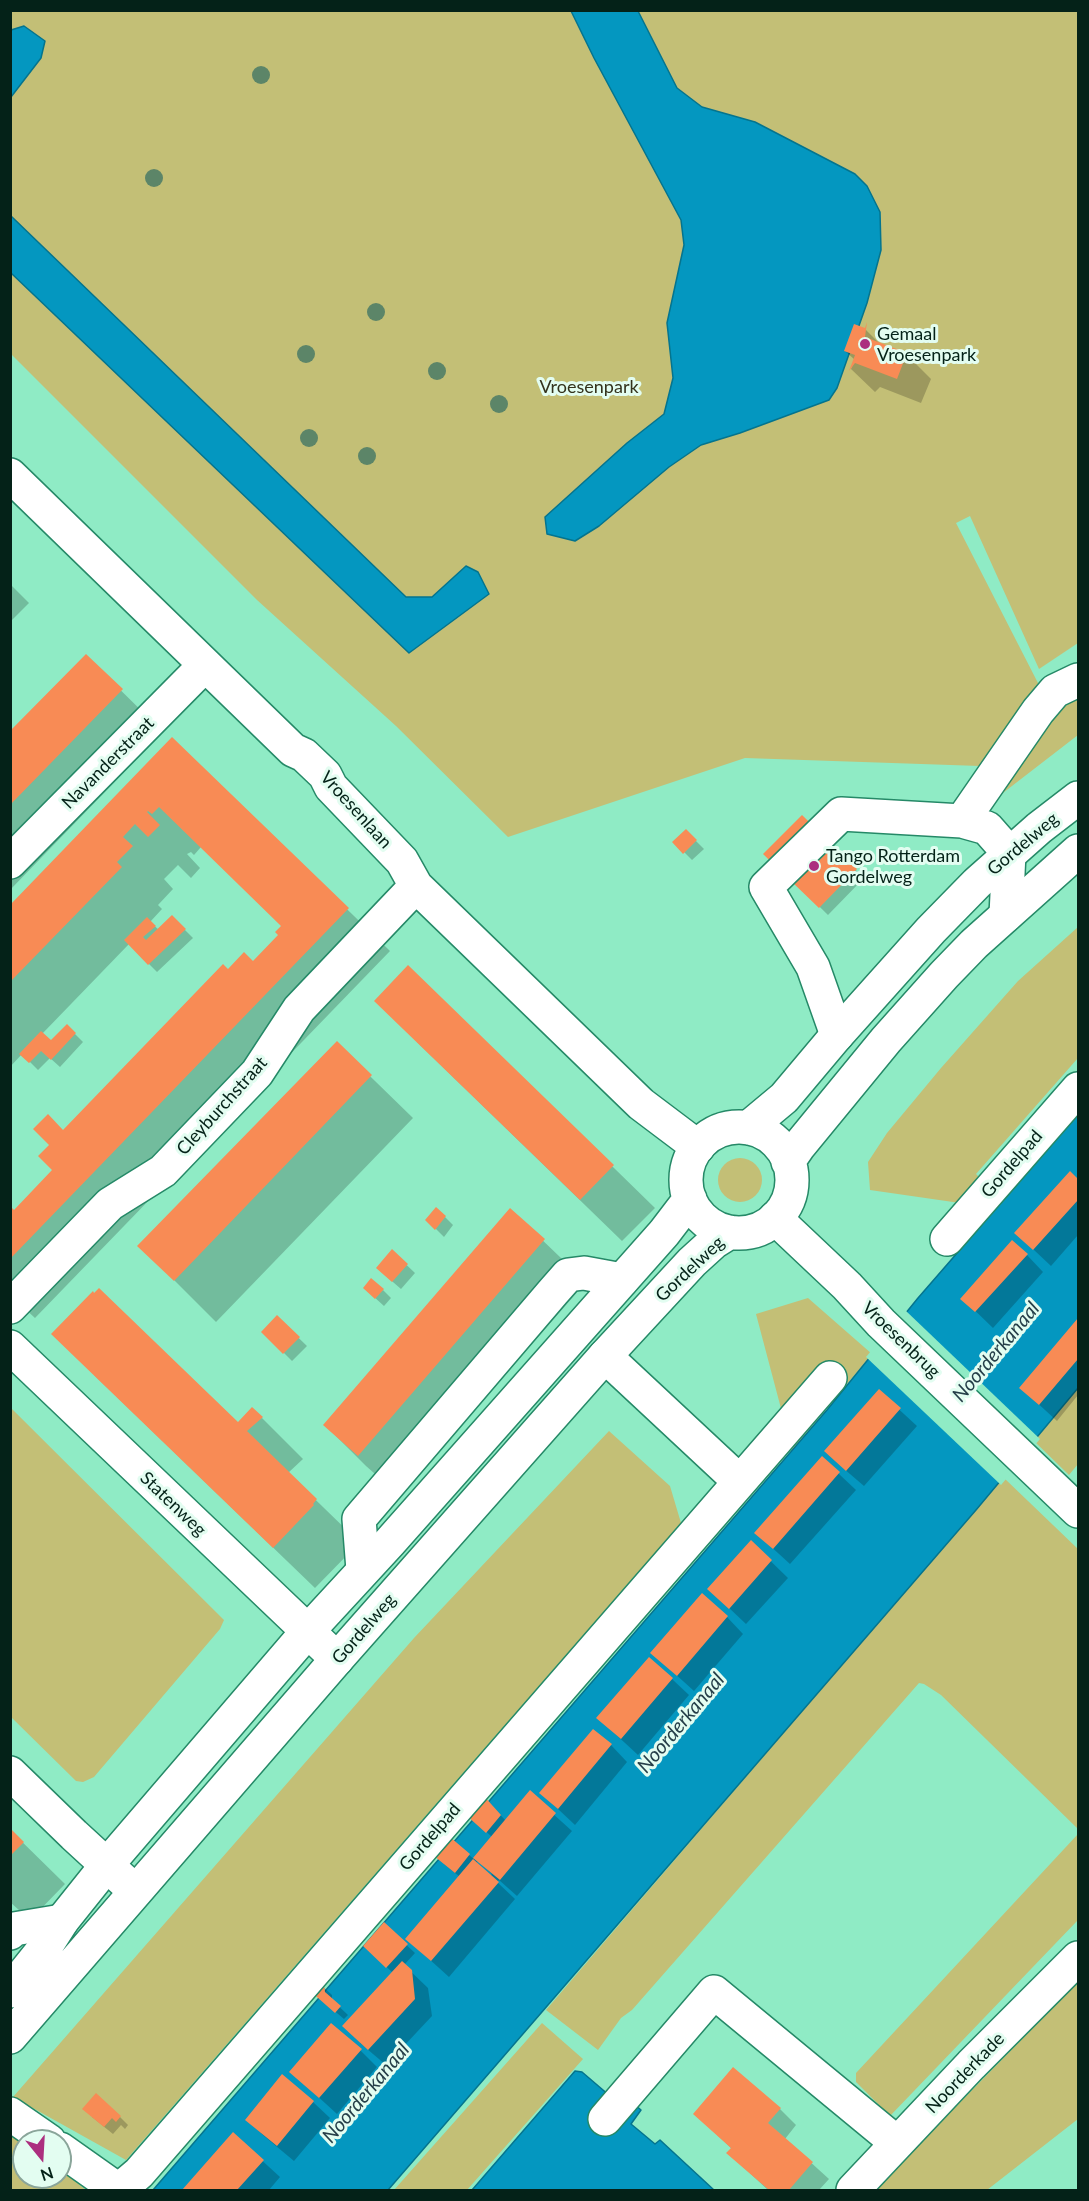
<!DOCTYPE html>
<style>
body{margin:0}
#map{position:relative;width:1089px;height:2201px;overflow:hidden;background:#8febc5;font-family:Lato,sans-serif}
canvas{display:block}
.frame{position:absolute;inset:0;border:12px solid #042218;pointer-events:none}
.north{position:absolute;left:12px;top:2129px;width:60px;height:60px;box-sizing:border-box;background:#e3fdf1;border:2px solid #8aa59a;border-radius:50%;rotate:162deg;font-size:16px;font-weight:700;line-height:24px;text-align:center;color:#042218}
.north::after{content:'';display:block;margin:auto;width:21px;height:27px;background:#ac2f7f;clip-path:polygon(50% 0,100% 100%,50% 72%,0 100%)}
</style>
<div id="map">
<canvas width="1089" height="2201"></canvas>
<div class="frame"></div>
<div class="north">N</div>
</div>
<script>
const ctx = document.querySelector('canvas').getContext('2d');
ctx.lineJoin = 'round';
function fillPath(path, color) { ctx.fillStyle = color; ctx.fill(path, 'evenodd'); }
const poly = rows => new Path2D(rows.map(r => 'M' + r).join(''));
function strokePath(path, color, width, dash) { ctx.strokeStyle = color; ctx.lineWidth = width; ctx.lineCap = dash ? 'butt' : 'round'; ctx.setLineDash(dash || []); ctx.stroke(path); }
function drawText(font, color, halo, rows, align = 'center') {
  ctx.font = font + ' Lato,sans-serif'; ctx.lineWidth = 6; ctx.setLineDash([]); ctx.textBaseline = 'middle'; ctx.strokeStyle = halo; ctx.fillStyle = color; for (const [text, x, y, turn = 0] of rows) {
    ctx.save(); ctx.translate(x, y); ctx.rotate((+turn || 0) * Math.PI / 180); ctx.textAlign = isNaN(turn) ? turn : align; if (halo) ctx.strokeText(text, 0, 0); ctx.fillText(text, 0, 0); ctx.restore();
  }
}
const green = poly([
 [10,11,1078,11,1078,643,1039,669,970,516,956,523,1039,685,980,766,745,758,508,837,396,726,257,600,11,354],
 [1078,696,1078,735,999,796,982,805,1064,705],
 [1078,927,1078,1058,976,1174,981,1179,960,1203,870,1190,868,1162,887,1133,941,1068,1018,981],
 '718 1180a22 22 0 1 1 44 0a22 22 0 1 1-44 0Z',
 [808,1298,872,1354,792,1450,756,1314],
 [1078,1388,1078,1464,1069,1475,1034,1441],
 [10,1407,224,1620,220,1629,94,1777,83,1782,76,1781,11,1717],
 [609,1431,670,1486,681,1523,126,2160,13,2097,414,1638],
 [1003,1477,1078,1549,1078,1829,941,1695,924,1684,919,1683,632,2010,621,2018,598,2050,546,2010],
 [1078,1834,1078,1920,890,2116,856,2082,856,2073],
 [1078,1982,1078,2119,987,2190,874,2190],
 [542,2023,583,2059,467,2190,394,2190],
 [10,2129,24,2141,24,2177,60,2177,60,2169,86,2190,11,2190]
]);
const water = poly([
 [571,11,638,11,677,88,702,107,755,122,855,174,867,186,880,212,881,250,867,303,837,388,829,400,740,433,701,445,669,467,599,526,575,541,547,534,545,517,627,443,664,414,673,378,667,323,684,245,681,220,594,58,571,11],
 [24,26,45,41,41,58,11,97,11,30,24,26],
 [11,216,406,597,432,597,466,566,478,572,489,594,409,653,11,273,11,216],
 [1078,1114,1078,1388,976,1510,388,2190,153,2190,827,1410,918,1298,1078,1114],
 [575,2071,582,2072,610,2096,617,2089,641,2110,631,2124,655,2144,660,2140,714,2190,472,2190,575,2071]
]);
const pier = poly([
 [905,1310,1040,1439,1001,1485,866,1357]
]);
const shadow = poly([
 [855,326,866,330,880,344,907,355,931,379,921,403,880,387,875,392,851,369,855,360,845,351],
 [10,584,29,603,10,622],
 [86,656,163,732,10,890,10,733],
 [172,739,390,951,35,1318,10,1295,10,1208,14,1212,54,1170,63,1132,228,971,253,963,280,935,283,927,201,847,194,855,191,852,187,854,200,868,191,878,178,865,164,879,173,889,158,905,162,909,150,922,159,930,172,917,193,938,157,972,129,944,42,1034,51,1043,67,1026,83,1042,60,1067,50,1058,38,1070,22,1054,10,1067,10,907],
 [802,817,864,878,828,915,766,854],
 [686,831,704,849,692,860,674,842],
 [408,967,655,1208,622,1241,417,1042],
 [337,1044,413,1118,216,1322,140,1246],
 [1070,1173,1078,1181,1078,1235,1051,1266,1016,1233],
 [511,1210,586,1282,400,1496,366,1466,325,1425],
 [445,1217,453,1225,444,1237,427,1220],
 [392,1251,415,1273,401,1289,386,1276],
 [1027,1255,1043,1272,993,1328,963,1299],
 [383,1290,391,1298,384,1306,373,1296],
 [277,1317,307,1346,292,1361,263,1332],
 [1078,1321,1078,1395,1057,1421,1021,1388],
 [94,1375,238,1424,262,1418,303,1459,288,1473,358,1541,355,1547,315,1588],
 [879,1391,917,1426,864,1486,843,1468],
 [822,1458,856,1490,790,1564,756,1533],
 [751,1542,788,1578,746,1624,709,1589],
 [727,1617,743,1634,694,1691,652,1653],
 [672,1679,689,1695,638,1755,598,1718],
 [611,1745,627,1762,575,1825,541,1793],
 [530,1793,572,1831,517,1896,499,1880,497,1882,515,1899,449,1977,407,1939,460,1877,444,1864,469,1855,474,1859,492,1837,477,1823,491,1805,506,1821],
 [478,1861,492,1874,490,1876,476,1864],
 [10,1830,65,1884,30,1920,10,1902],
 [384,1924,415,1953,404,1965,428,1988,432,2016,386,2065,360,2043,393,1973,373,1954],
 [318,1982,332,1995,332,2000,348,2015,344,2019,319,1998],
 [360,2050,377,2067,337,2114,291,2072],
 [313,2102,330,2118,294,2161,264,2136,247,2120],
 [780,2109,796,2125,785,2139,829,2179,819,2190,768,2190,728,2153,732,2149,695,2114],
 [92,2117,120,2117,128,2125,125,2129,121,2125,113,2134],
 [233,2134,280,2177,269,2190,184,2190]
]);
const building = poly([
 [867,322,865,337,907,353,897,379,855,363,849,371,855,355,844,351,854,324,865,328],
 [86,654,123,689,10,805,10,731],
 [172,737,349,908,10,1259,10,1206,14,1210,52,1170,38,1156,49,1145,33,1129,48,1114,63,1130,223,964,228,969,244,952,253,961,278,935,275,932,281,926,159,807,152,814,148,811,147,812,160,825,148,837,135,824,123,837,133,846,117,862,122,867,10,982,10,905],
 [802,815,857,869,819,908,763,854],
 [686,829,697,840,683,854,672,842],
 [172,915,186,929,148,965,124,940,147,917,156,926,143,937,146,940],
 [408,965,614,1165,580,1200,374,1001],
 [67,1024,76,1033,51,1060,41,1051,29,1063,19,1054,41,1031,51,1040],
 [337,1041,372,1075,174,1281,137,1246],
 [1070,1171,1078,1179,1078,1200,1033,1250,1014,1233],
 [436,1207,446,1216,435,1230,425,1220],
 [510,1208,545,1239,358,1456,323,1425],
 [1012,1240,1028,1254,975,1312,960,1299],
 [392,1249,408,1264,392,1282,376,1268],
 [371,1278,384,1289,375,1299,363,1288],
 [99,1288,238,1422,252,1407,263,1417,247,1431,317,1499,313,1504,314,1505,273,1548,51,1334,93,1291,94,1293],
 [277,1315,300,1337,283,1354,261,1332],
 [1078,1318,1078,1359,1039,1405,1019,1388],
 [879,1389,901,1408,846,1471,824,1451],
 [822,1456,840,1472,773,1549,754,1533],
 [751,1540,772,1560,729,1609,707,1589],
 [702,1593,728,1616,677,1676,650,1653],
 [649,1657,673,1678,621,1739,596,1718],
 [593,1729,612,1744,558,1809,539,1793],
 [530,1790,556,1813,500,1880,473,1858],
 [483,1795,501,1815,486,1833,466,1815],
 [10,1828,24,1842,10,1856],
 [450,1837,470,1854,455,1873,434,1856],
 [473,1859,499,1882,431,1961,405,1939],
 [384,1922,408,1944,386,1968,363,1946],
 [402,1961,412,1970,415,1999,368,2050,342,2026],
 [318,1980,324,1985,325,1992,341,2006,335,2013,309,1990],
 [331,2023,362,2049,319,2098,289,2072],
 [733,2067,781,2108,768,2123,813,2162,789,2190,769,2190,726,2153,731,2148,693,2114],
 [282,2074,314,2101,277,2146,245,2120],
 [96,2093,121,2116,116,2122,112,2118,104,2127,82,2109],
 [233,2132,264,2160,237,2190,182,2190]
]);
const minor = poly([
 [10,475,293,750,304,755,325,775,331,787,402,861,416,886,641,1104,698,1147],
 [962,821,1038,711,1055,691,1078,680],
 [10,862,205,665],
 [837,1035,813,967,766,887,841,814,962,821,987,828,1009,853,1006,915],
 [775,1218,847,1286,881,1323,1078,1511],
 [947,1239,1078,1089],
 [10,1307,110,1204,163,1171,257,1073,299,1009,416,886],
 [10,1347,337,1659],
 [605,1356,739,1481],
 [363,1570,359,1519,553,1292,568,1275,584,1273,622,1280],
 [10,1773,74,1835,135,1891],
 [10,1933,14,1929,62,1921],
 [10,2114,49,2141],
 [605,2119,714,1992,897,2143],
 [60,2149,118,2190],
 [119,2190,139,2173,830,1378],
 [853,2190,971,2065,1078,1958]
]);
const major = poly([
 '686 1180a53 53 0 1 1 106 0a53 53 0 1 1-106 0Z',
 [748,1128,784,1098,837,1035,931,930,977,883,1039,828,1078,798],
 [788,1162,799,1146,886,1040,944,975,974,944,1078,851],
 [10,1991,46,1946,62,1921,106,1866,307,1632,390,1542,664,1233,690,1199],
 [10,2037,337,1659,605,1356,692,1262,714,1242,730,1232]
]);
const trees = [
 [261,75],
 [154,178],
 [376,312],
 [306,354],
 [437,371],
 [499,404],
 [309,438],
 [367,456]
];
const markers = [
 [865,344,6,"#ac2f7f"],
 [814,866,6,"#ac2f7f"]
];
const poiNames = [
 ["Gemaal",877,334],
 ["Vroesenpark",877,355],
 ["Tango Rotterdam",826,856],
 ["Gordelweg",826,877]
];
const parkNames = [
 ["Vroesenpark",589,387]
];
const streetNames = [
 ["Navanderstraat",108,763,-45],
 ["Vroesenlaan",356,810,48],
 ["Gordelweg",1023,844,-40],
 ["Cleyburchstraat",222,1106,-48],
 ["Gordelpad",1012,1164,-49],
 ["Gordelweg",690,1269,-43],
 ["Vroesenbrug",901,1340,44],
 ["Statenweg",173,1504,44],
 ["Gordelweg",364,1629,-49],
 ["Gordelpad",430,1837,-49],
 ["Noorderkade",965,2073,-46]
];
const waterNames = [
 ["Noorderkanaal",996,1352,-50],
 ["Noorderkanaal",681,1723,-50],
 ["Noorderkanaal",366,2093,-50]
];
fillPath(green, '#c3bf76');
fillPath(water, '#0497c0');
strokePath(water, '#04748e', 1.5);
fillPath(pier, '#8febc5');
fillPath(shadow, '#0003');
fillPath(building, '#f88b55');
strokePath(minor, '#258967', 36);
strokePath(major, '#258967', 36);
strokePath(minor, '#fff', 33);
strokePath(major, '#fff', 33);
ctx.fillStyle = '#5c8568';
for (const [x, y] of trees) { ctx.beginPath(); ctx.arc(x, y, 9, 0, 2 * Math.PI); ctx.fill(); }
for (const [x, y, r, color] of markers) { const dot = new Path2D(); dot.arc(x, y, r, 0, 2 * Math.PI); ctx.fillStyle = color; ctx.fill(dot); strokePath(dot, '#e3fdf1', 2); }
drawText('18px', '#042218', '#e3fdf1', poiNames, 'left');
drawText('18px', '#33321c', '#e3fdf1', parkNames);
drawText('18px', '#042218', '#e3fdf1', streetNames);
drawText('italic 20px', '#263f49', '#e3fdf1', waterNames);
</script>
